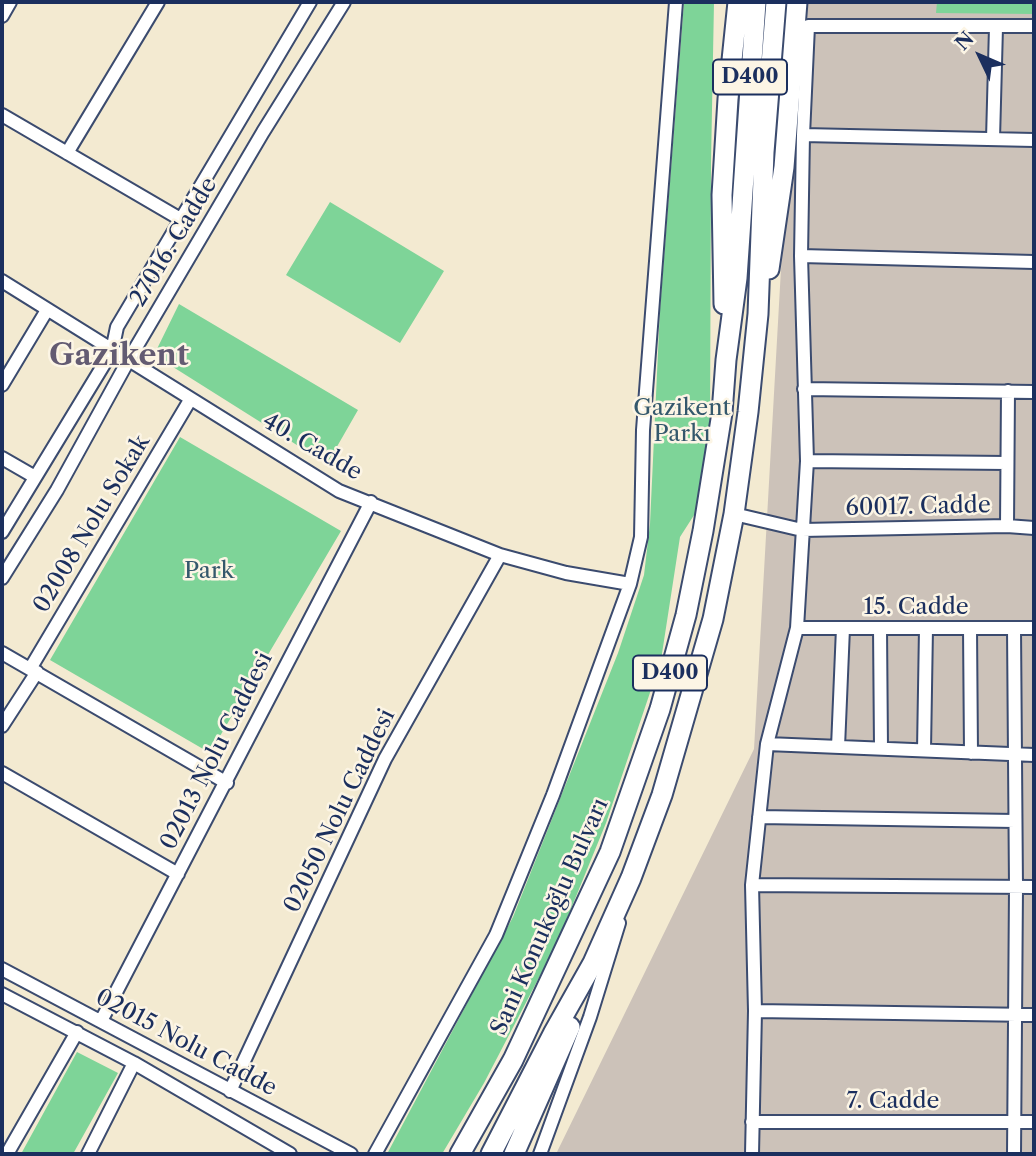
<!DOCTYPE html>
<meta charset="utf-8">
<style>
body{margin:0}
#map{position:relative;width:1036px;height:1156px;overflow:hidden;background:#f3ead1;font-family:"Libre Caslon Text",serif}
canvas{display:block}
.frame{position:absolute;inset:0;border:4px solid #1b2f5e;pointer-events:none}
.north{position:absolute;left:945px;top:21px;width:70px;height:70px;-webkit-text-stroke:5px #fcf5e5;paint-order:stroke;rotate:314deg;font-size:19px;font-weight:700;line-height:28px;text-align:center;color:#1b2f5e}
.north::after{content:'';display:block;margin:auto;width:24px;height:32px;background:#1b2f5e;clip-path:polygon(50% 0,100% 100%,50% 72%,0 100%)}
</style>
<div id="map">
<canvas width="1036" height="1156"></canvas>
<div class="frame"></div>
<div class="north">N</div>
</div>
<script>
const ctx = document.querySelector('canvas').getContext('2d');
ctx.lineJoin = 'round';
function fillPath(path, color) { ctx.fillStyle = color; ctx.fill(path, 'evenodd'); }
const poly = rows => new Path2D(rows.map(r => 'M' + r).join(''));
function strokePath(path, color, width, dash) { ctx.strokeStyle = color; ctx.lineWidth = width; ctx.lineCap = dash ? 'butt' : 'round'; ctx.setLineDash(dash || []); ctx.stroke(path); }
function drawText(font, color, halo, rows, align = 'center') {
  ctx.font = font + ' "Libre Caslon Text",serif'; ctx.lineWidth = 5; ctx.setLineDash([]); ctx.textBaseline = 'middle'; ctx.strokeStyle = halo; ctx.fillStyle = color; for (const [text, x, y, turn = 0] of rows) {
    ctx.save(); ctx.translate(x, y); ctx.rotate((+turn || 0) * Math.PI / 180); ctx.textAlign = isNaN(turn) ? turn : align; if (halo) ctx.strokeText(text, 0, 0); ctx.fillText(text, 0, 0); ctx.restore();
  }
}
const industrial = poly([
 [796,2,1034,2,1034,1154,556,1154,754,749]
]);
const green = poly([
 [684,2,714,2,711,163,710,429,696,512,680,537,661,660,606,823,557,943,484,1083,442,1154,387,1154,513,917,618,653,644,575,650,524,660,309],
 [937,2,1034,2,1034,14,936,13],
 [330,202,444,271,400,343,286,275],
 [179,304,358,410,327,464,154,355],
 [180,437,341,531,210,753,50,660],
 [77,1052,118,1073,73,1154,21,1154]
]);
const minor = poly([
 [2,16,10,2],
 [2,115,182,220],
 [803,135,1034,140],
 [993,139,996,27],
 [67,153,158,2],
 [801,256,1034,262],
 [2,281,339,491,500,555,566,573,630,584],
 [2,385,47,310],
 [804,389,1034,392],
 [2,458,35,477],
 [807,461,1007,463],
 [734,514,802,530,1007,526,1034,528],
 [1007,526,1008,391],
 [2,532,112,351,117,327,310,2],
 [2,578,57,490,128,361,263,132,344,2],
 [797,628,1034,628],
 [880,628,881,748],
 [970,628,971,753],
 [1014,628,1016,888,1014,1154],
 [2,653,227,783],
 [30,669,190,400],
 [2,726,37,672],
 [767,744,1034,755],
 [838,747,843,628],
 [924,750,926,628],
 [2,773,178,874],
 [759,817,1015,821],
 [752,885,1034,887],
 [2,969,351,1154],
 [2,994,134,1063,290,1154],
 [755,1011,1034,1015],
 [101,1021,371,502],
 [230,1091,385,759,500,555],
 [752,1122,1034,1122],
 [7,1154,77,1032],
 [88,1154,134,1063],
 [375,1154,496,935,553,795,630,584,641,537,643,430,676,2],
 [540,1154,590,1017,619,923],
 [752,1154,755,1011,752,885,767,744,797,628,807,461,801,256,803,135,808,26,1034,26]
]);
const highway = poly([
 [769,269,784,167,797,2],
 [724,304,722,195,728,99,738,2],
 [460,1154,513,1060,610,852,660,709,686,615,703,531,722,413,726,360,737,278,756,2],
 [491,1154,553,1034,593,963,631,878,662,795,713,619,734,514,748,412,758,314,764,152,776,2],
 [514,1154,570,1027]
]);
const shields = [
 [750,77,74],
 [670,673,74]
];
const shieldNames = [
 ["D400",750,77],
 ["D400",670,673]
];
const streetNames = [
 ["27016. Cadde",174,242,-59],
 ["40. Cadde",312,447,30],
 ["60017. Cadde",918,507,-1],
 ["02008 Nolu Sokak",92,524,-59],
 ["15. Cadde",916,607],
 ["02013 Nolu Caddesi",217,751,-63],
 ["02050 Nolu Caddesi",340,811,-64],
 ["Sani Konukoğlu Bulvarı",550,917,-66],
 ["02015 Nolu Cadde",186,1043,28],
 ["7. Cadde",893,1101]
];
const parkNames = [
 ["Gazikent",682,408],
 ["Parkı",682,434],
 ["Park",209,571]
];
const districtNames = [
 ["Gazikent",119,356]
];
fillPath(industrial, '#ccc2b9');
fillPath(green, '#7ed498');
strokePath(minor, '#3b4b6f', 16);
strokePath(highway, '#3b4b6f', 23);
strokePath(minor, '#fff', 12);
strokePath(highway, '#fff', 19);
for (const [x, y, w] of shields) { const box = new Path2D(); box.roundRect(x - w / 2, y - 17.5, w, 35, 5); ctx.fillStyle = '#fcf5e5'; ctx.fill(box); strokePath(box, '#1b2f5e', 2); }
drawText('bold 21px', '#1b2f5e', null, shieldNames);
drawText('23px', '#1b2f5e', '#fcf5e5', streetNames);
drawText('23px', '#34586c', '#fcf5e5', parkNames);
drawText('bold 30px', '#635b72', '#fcf5e5', districtNames);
</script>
